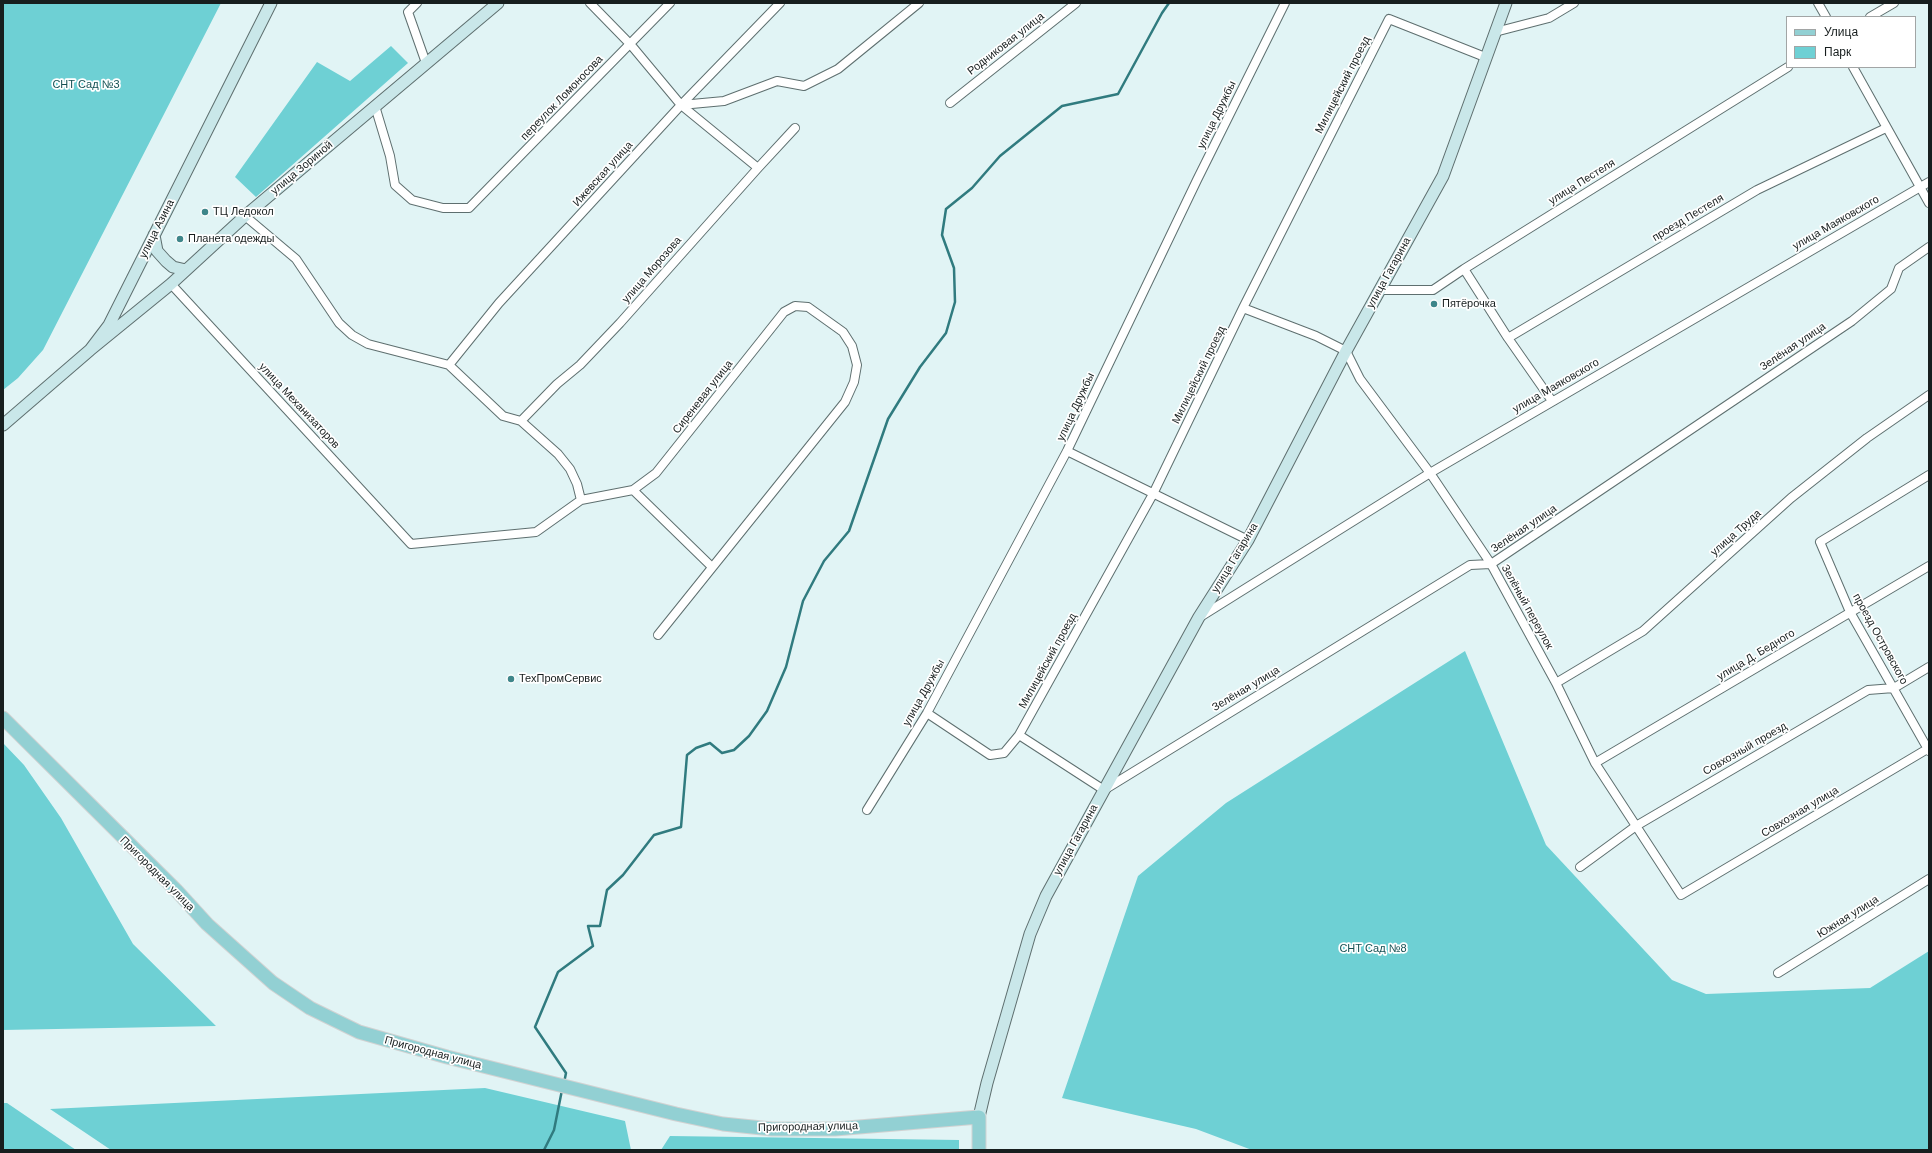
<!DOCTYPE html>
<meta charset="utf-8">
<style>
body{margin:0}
#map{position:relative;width:1932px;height:1153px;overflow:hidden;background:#e1f4f5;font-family:Helvetica,sans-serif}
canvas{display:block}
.frame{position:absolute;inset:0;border:4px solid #171e1e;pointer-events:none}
.legend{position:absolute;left:1786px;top:16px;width:130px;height:52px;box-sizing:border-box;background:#fff;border:1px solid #a2a5a5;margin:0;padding:5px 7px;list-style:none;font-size:12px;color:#171e1e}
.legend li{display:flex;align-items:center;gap:8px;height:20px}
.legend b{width:20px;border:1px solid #a2a5a5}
</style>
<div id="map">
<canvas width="1932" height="1153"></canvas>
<div class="frame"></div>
<ul class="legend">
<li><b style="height:5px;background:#92d0d3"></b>Улица</li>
<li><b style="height:11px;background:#6ed0d4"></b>Парк</li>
</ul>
</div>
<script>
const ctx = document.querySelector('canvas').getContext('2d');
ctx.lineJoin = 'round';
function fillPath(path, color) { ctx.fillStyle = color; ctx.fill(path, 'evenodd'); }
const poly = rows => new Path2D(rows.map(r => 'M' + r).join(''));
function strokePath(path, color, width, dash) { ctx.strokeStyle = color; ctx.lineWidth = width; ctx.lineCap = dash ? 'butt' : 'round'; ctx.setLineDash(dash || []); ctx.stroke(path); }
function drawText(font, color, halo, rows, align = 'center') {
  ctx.font = font + ' Helvetica,sans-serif'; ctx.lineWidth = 3.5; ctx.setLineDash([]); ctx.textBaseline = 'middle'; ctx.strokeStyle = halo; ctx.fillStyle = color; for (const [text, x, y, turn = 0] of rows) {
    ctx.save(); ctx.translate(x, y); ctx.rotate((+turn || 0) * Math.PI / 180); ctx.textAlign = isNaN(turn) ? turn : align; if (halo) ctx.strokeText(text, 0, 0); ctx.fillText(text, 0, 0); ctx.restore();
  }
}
const green = poly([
 [3,3,221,3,43,350,18,378,3,390],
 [391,46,408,63,256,197,235,177,317,62,350,81],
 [1465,651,1546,845,1672,980,1706,994,1870,988,1929,951,1929,1150,1252,1150,1196,1129,1062,1098,1138,876,1226,803],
 [3,743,24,765,61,818,133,944,216,1026,3,1030],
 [485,1088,625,1121,631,1150,111,1150,50,1109],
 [3,1103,7,1103,76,1150,3,1150],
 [670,1136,959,1140,959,1150,661,1150]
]);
const stream = poly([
 [564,1083,566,1073,535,1027,558,972,593,946,588,926,600,926,607,890,623,875,654,835,681,827,687,755,696,748,710,743,722,753,734,750,749,736,767,711,786,667,803,601,824,561,849,531,888,419,920,367,946,333,955,302,954,268,942,235,946,209,972,188,1000,156,1062,106,1118,94,1162,13,1169,3],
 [544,1150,554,1130,562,1090]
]);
const street = poly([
 [417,3,408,12,426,63],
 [590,3,631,45,681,105,758,168],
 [1818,3,1826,17],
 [1870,17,1894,3],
 [1495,32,1549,18,1574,3],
 [1853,67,1929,203],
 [950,103,1076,3],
 [681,105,724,101,777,81,804,86,838,69,919,3],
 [375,106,390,156,395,185,412,200,443,208,469,208,670,3],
 [245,216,296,259,339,323,352,335,368,344,449,365,503,416,521,421,558,454,570,469,577,484,581,500],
 [1464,269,1508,338,1552,401],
 [171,284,411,544,536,532,581,500,633,490,656,473,784,312,795,306,808,307,843,332,852,346,857,365,854,382,845,402,658,635],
 [1380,290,1433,290,1464,269,1788,67],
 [1243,308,1316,336,1346,351,1360,379,1430,473,1491,564,1556,683,1595,763,1681,895,1929,748],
 [1508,338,1757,190,1886,128],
 [449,365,499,303,681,105,780,3],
 [521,421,557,384,580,365,620,323,758,168,795,128],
 [1067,451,1248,540],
 [1929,475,1820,542,1850,612,1929,751],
 [633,490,712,567],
 [1200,617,1430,473,1929,182],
 [1556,683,1643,631,1791,498,1867,438,1929,395],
 [927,713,990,755,1004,753,1019,735,1104,790,1470,565,1491,564,1852,321,1891,289,1899,268,1929,247],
 [1019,735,1153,494,1243,308,1389,19,1485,57],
 [1595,763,1929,566],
 [867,810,927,713,1067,451,1197,180,1285,3],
 [1580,867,1636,826,1868,690,1894,688,1929,667],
 [1778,973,1929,879]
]);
const secondary = poly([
 [154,235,157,251,166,261,173,267,186,270],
 [90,350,171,284,245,216,498,3],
 [3,425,90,350,109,325,271,3],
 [979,1117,987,1083,1030,934,1046,896,1199,617,1248,540,1346,351,1443,176,1506,3]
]);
const primary = poly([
 [3,718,176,890,207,924,273,983,310,1008,359,1032,447,1057,676,1114,723,1124,772,1129,835,1129,979,1117,979,1150]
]);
const markers = [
 [205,212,4,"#3e868a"],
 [180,239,4,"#3e868a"],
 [1434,304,4,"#3e868a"],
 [511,679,4,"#3e868a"]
];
const streetNames = [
 ["Родниковая улица",1006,44,-38],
 ["Милицейский проезд",1343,85,-63],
 ["переулок Ломоносова",562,98,-46],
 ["улица Дружбы",1217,115,-64],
 ["улица Зориной",302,168,-40],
 ["Ижевская улица",603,174,-48],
 ["улица Пестеля",1582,182,-32],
 ["проезд Пестеля",1688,218,-31],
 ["улица Маяковского",1836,223,-30],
 ["улица Азина",157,229,-63],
 ["улица Морозова",652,270,-49],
 ["улица Гагарина",1389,273,-61],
 ["Зелёная улица",1793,347,-34],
 ["Милицейский проезд",1199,375,-64],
 ["улица Маяковского",1556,386,-30],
 ["Сиреневая улица",703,397,-52],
 ["улица Механизаторов",299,406,47],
 ["улица Дружбы",1076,407,-65],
 ["Зелёная улица",1524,529,-34],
 ["улица Труда",1736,533,-42],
 ["улица Гагарина",1235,558,-59],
 ["Зелёный переулок",1527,607,61],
 ["проезд Островского",1880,639,61],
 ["улица Д. Бедного",1756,655,-31],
 ["Милицейский проезд",1048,661,-61],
 ["Зелёная улица",1246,689,-31],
 ["улица Дружбы",924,693,-61],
 ["Совхозный проезд",1745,749,-30],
 ["Совхозная улица",1800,812,-31],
 ["улица Гагарина",1076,840,-61],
 ["Пригородная улица",157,874,45],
 ["Южная улица",1848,917,-32],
 ["Пригородная улица",433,1053,15],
 ["Пригородная улица",808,1127,-1]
];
const parkNames = [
 ["СНТ Сад №3",86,85],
 ["СНТ Сад №8",1373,949]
];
const poiNames = [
 ["ТЦ Ледокол",213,212],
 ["Планета одежды",188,239],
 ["Пятёрочка",1442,304],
 ["ТехПромСервис",519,679]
];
fillPath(green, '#6ed0d4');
strokePath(stream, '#307b7f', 2.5);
strokePath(street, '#5e6f6f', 10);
strokePath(secondary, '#5e6f6f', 13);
strokePath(primary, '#d1d2d2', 15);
strokePath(street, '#fff', 8);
strokePath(secondary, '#c9e7e9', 11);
strokePath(primary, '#92d0d3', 13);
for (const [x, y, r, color] of markers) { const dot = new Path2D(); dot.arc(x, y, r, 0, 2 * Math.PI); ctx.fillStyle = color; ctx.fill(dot); strokePath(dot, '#fff', 1.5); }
drawText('11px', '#171e1e', '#fff', streetNames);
drawText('11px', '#145053', '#fff', parkNames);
drawText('11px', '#171e1e', '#fff', poiNames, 'left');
</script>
